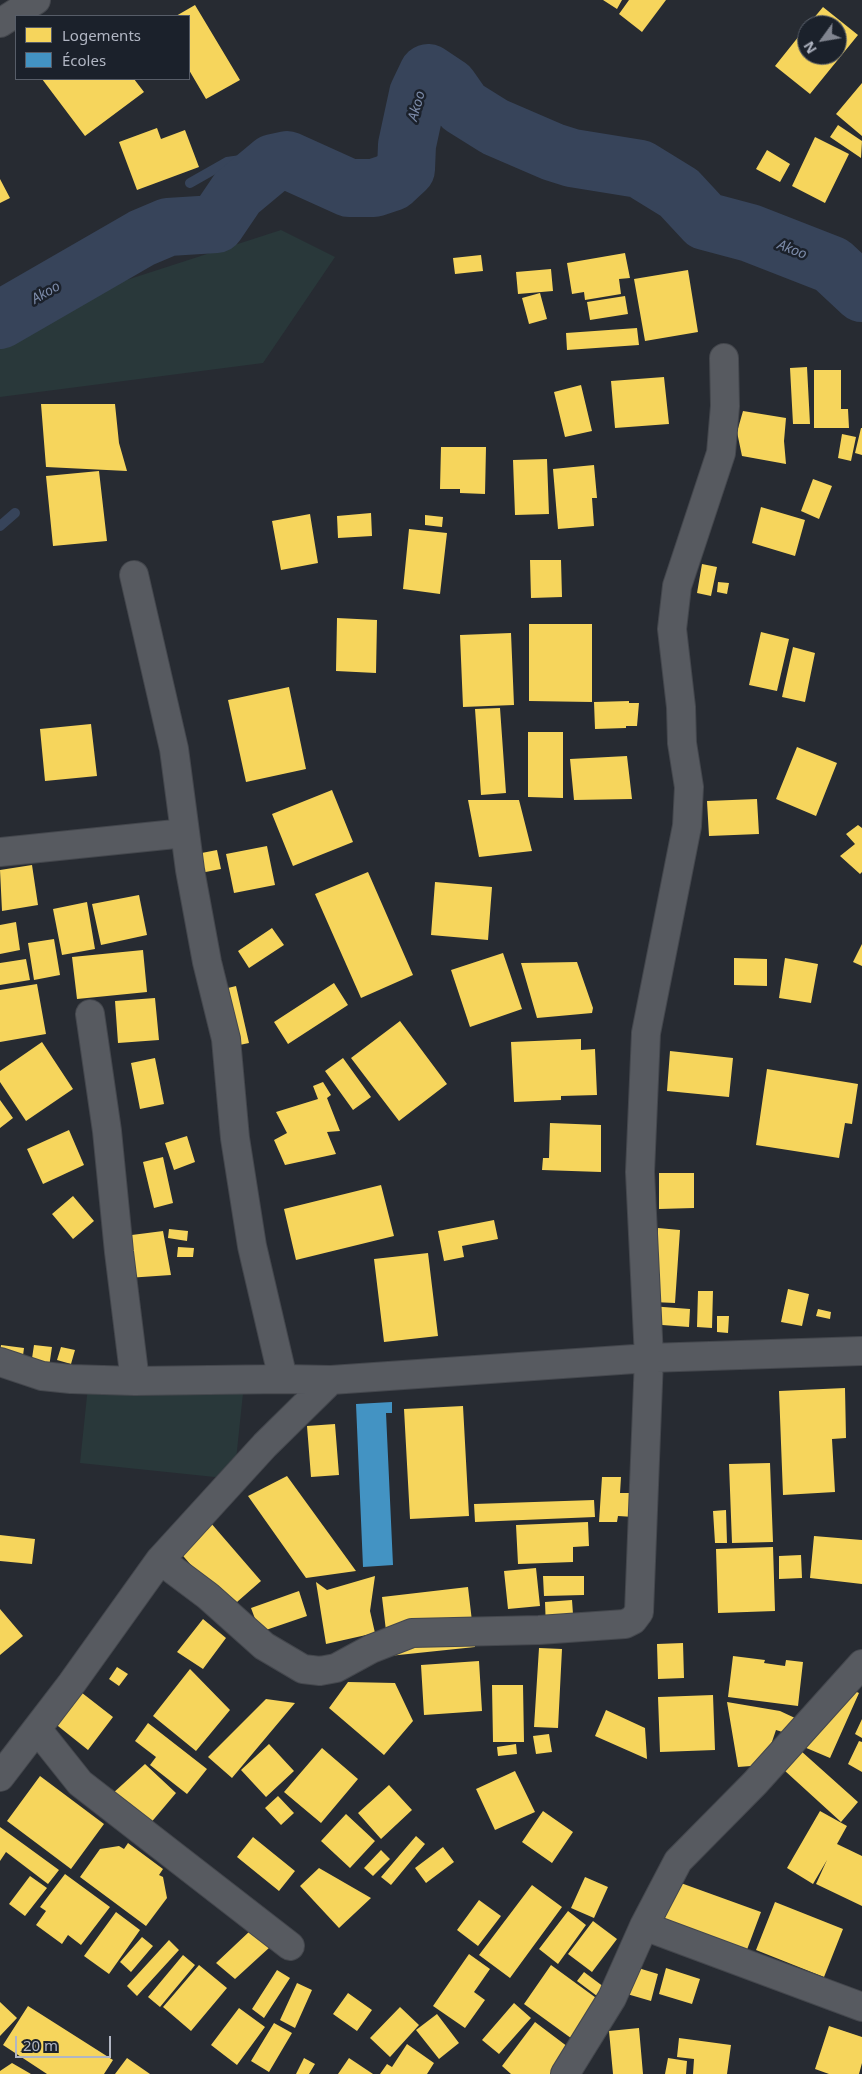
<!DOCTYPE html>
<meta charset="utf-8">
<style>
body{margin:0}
#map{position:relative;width:862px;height:2074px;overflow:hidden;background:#272b32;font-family:"Noto Sans",sans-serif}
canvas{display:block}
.legend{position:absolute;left:15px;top:15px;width:175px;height:65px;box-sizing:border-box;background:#1b212b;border:1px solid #575d68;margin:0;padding:6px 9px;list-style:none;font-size:15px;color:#b1b6c3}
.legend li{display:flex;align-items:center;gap:10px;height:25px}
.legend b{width:25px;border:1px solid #575d68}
.north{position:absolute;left:797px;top:15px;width:50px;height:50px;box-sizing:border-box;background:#1b212b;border:1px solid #575d68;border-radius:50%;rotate:238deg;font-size:14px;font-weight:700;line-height:20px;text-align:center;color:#b1b6c3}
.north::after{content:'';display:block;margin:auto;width:18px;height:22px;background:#818590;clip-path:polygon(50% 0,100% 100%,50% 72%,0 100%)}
.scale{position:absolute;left:15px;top:2036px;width:96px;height:22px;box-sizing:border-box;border:2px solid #b1b6c3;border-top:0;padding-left:6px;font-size:15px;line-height:18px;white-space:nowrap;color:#b1b6c3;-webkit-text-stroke:4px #1b212b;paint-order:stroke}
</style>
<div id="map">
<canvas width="862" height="2074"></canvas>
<ul class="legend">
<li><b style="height:14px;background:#f6d55c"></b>Logements</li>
<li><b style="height:14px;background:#4393c3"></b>Écoles</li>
</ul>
<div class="north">N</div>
<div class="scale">20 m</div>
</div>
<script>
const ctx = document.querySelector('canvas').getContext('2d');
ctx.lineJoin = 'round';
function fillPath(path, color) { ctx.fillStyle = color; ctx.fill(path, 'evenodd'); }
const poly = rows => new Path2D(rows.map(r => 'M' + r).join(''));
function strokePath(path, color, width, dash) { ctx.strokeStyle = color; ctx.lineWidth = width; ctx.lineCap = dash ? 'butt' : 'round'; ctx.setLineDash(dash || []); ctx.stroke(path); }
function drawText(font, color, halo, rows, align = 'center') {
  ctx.font = font + ' "Noto Sans",sans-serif'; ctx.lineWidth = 5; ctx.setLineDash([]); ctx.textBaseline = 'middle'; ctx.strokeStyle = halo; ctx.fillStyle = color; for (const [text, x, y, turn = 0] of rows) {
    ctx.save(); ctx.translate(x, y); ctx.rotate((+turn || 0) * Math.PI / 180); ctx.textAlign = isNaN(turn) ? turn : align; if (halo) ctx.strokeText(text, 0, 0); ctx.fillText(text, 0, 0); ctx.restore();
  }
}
const green = poly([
 [281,230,335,257,263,363,0,397,0,321],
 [90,1367,244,1384,234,1479,80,1463]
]);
const homes = poly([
 [603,0,622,0,617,9],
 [629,0,666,0,642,32,619,14],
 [195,5,240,80,206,99,189,70,189,16,176,16],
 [823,7,858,35,810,94,775,66,807,26,807,55,837,55,837,25,808,25],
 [42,79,134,79,144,92,85,136],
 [862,83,862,136,836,114],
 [838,125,862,141,861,158,830,137],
 [157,128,161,139,185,130,199,167,137,190,119,142],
 [815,137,849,154,825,203,792,186],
 [767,150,790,164,780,182,756,169],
 [0,179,10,198,0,203],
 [625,253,630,278,619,279,621,294,585,300,584,292,572,294,567,263],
 [481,255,483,271,455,274,453,258],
 [551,269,553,291,518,294,516,272],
 [688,270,698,332,645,341,634,279],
 [540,293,547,319,529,324,522,298],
 [625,296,628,314,590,320,587,302],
 [637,328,639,345,567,350,566,333],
 [807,367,810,424,793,424,790,368],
 [814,370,841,370,841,409,848,409,849,428,814,428],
 [664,377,669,424,615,428,611,381],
 [581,385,592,431,565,437,554,392],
 [41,404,115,404,119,443,127,471,46,467],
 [743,411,786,418,784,441,786,464,742,456,737,432],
 [861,428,862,428,862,455,855,453],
 [842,434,856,437,851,461,838,458],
 [441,447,486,447,485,494,460,493,460,489,440,489],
 [547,459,549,514,515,515,513,460],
 [594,465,597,498,592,498,594,526,558,529,553,469],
 [99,471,107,541,53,546,46,476],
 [813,479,832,486,819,519,801,511],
 [761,507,805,520,795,556,752,543],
 [371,513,372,536,338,538,337,516],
 [310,514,318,563,281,570,272,521],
 [425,515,443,517,442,527,425,525],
 [409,529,447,533,440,594,403,589],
 [530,560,561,560,562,597,531,598],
 [702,564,717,567,711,596,697,593],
 [718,582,729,583,727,594,717,592],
 [337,618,377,620,376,673,336,671],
 [529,624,592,624,592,702,529,701],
 [761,632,789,639,777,691,749,685],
 [511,633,514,705,463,707,460,635],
 [793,647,815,653,805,702,782,697],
 [289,687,306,769,246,782,228,700],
 [629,701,629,703,639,703,637,726,626,726,626,728,595,729,594,702],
 [500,708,506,793,481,795,475,709],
 [91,724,97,776,45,781,40,729],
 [528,732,563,732,563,798,528,797],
 [797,747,837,763,816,816,776,799],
 [627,756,632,799,574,800,570,759],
 [332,790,353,842,293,866,272,814],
 [757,799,759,834,709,836,707,801],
 [468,800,519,800,532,851,479,857],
 [858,825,862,828,862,872,860,874,840,856,855,844,846,834],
 [267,846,275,885,234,893,226,854],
 [217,850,221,869,180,877,176,858],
 [32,865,38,905,2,911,0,870],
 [368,872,413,975,361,998,315,894],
 [435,882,492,887,488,940,431,935],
 [139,895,147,935,101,945,92,904],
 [87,902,95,949,62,955,53,909],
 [16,922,20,950,0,954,0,925],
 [272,928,284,945,249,968,238,951],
 [54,939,60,975,34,980,28,943],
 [862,944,862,966,853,962],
 [143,950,147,992,77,999,72,957],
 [503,953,522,1009,470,1027,451,970],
 [734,958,767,959,767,986,734,985],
 [785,958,818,964,811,1003,779,998],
 [26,959,30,980,0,985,0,963],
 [577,962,593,1008,592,1013,537,1018,521,963],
 [334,983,348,1005,288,1044,274,1022],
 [37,984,46,1034,0,1042,0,990],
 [236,986,249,1043,225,1048,212,992],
 [155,998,159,1040,118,1043,115,1001],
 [400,1021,447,1084,399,1121,351,1058],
 [581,1039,581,1050,595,1049,597,1095,561,1096,561,1100,514,1102,511,1042],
 [42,1042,73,1089,26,1121,0,1082,0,1071],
 [670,1051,733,1058,729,1097,667,1091],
 [155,1058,164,1104,140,1109,131,1063],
 [343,1058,371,1097,353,1110,325,1071],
 [767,1069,858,1084,852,1124,845,1123,839,1158,756,1145],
 [323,1082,331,1095,327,1098,340,1131,327,1132,336,1154,285,1165,274,1140,287,1133,276,1112,318,1099,313,1086],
 [0,1100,13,1118,0,1128],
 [550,1123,601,1125,601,1172,542,1170,543,1158,549,1158],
 [69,1130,84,1165,43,1184,27,1149],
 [187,1136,195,1162,174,1170,165,1143],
 [163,1157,173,1203,154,1208,143,1162],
 [659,1173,694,1173,694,1208,659,1209],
 [381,1185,394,1236,296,1260,284,1209],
 [73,1196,94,1221,73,1239,52,1214],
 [494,1220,498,1239,462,1246,464,1257,444,1261,438,1231],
 [658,1228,680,1230,675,1303,653,1302],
 [169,1229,188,1231,187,1241,168,1238],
 [163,1231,171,1275,127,1278,124,1236],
 [178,1247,194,1248,193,1257,177,1257],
 [428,1253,438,1336,384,1342,374,1259],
 [788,1289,809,1294,802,1326,781,1322],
 [698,1291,713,1291,712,1328,697,1327],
 [650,1306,690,1309,689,1327,649,1324],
 [818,1309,831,1312,830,1319,816,1316],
 [717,1316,729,1316,728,1333,717,1332],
 [1,1345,24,1348,22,1363,0,1353],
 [34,1345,52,1347,49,1367,31,1365],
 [61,1347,75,1350,71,1364,57,1360],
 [845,1388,846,1438,832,1439,835,1492,783,1495,779,1391],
 [463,1406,469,1516,410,1519,404,1409],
 [335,1424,339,1475,311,1477,307,1426],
 [770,1463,773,1542,732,1543,729,1464],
 [287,1476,356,1571,306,1578,248,1496],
 [602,1477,621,1477,620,1493,635,1493,634,1517,618,1516,617,1522,599,1522],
 [594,1500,595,1517,475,1522,474,1504],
 [726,1510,727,1543,715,1543,713,1511],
 [210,1522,261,1581,229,1609,178,1550],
 [588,1522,589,1546,573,1547,573,1562,518,1564,516,1525],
 [0,1535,35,1539,32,1564,0,1561],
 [814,1536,862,1540,862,1584,810,1578],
 [773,1547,775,1611,718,1613,716,1549],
 [801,1555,802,1578,779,1579,779,1556],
 [536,1568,540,1606,508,1609,504,1571],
 [375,1576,370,1611,375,1633,326,1644,316,1582,327,1590],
 [543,1576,584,1576,584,1595,544,1596],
 [468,1587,475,1647,389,1656,382,1597],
 [299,1591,307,1616,260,1632,251,1608],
 [572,1600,574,1628,546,1629,545,1602],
 [0,1609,23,1636,0,1655],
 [203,1619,226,1638,203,1669,177,1652],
 [683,1643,684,1678,658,1679,657,1644],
 [539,1648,562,1649,558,1728,534,1727],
 [733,1656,765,1660,764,1663,785,1666,786,1660,803,1662,798,1706,728,1697],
 [479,1661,482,1711,424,1715,421,1665],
 [117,1667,128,1674,119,1686,109,1679],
 [190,1669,230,1710,196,1751,153,1716],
 [832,1681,859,1693,830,1758,804,1747],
 [348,1682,395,1683,413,1721,384,1755,329,1708],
 [492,1685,523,1685,524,1742,493,1742],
 [77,1689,113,1717,88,1750,53,1722],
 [713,1695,715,1750,660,1752,658,1697],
 [266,1699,295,1703,232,1778,208,1757],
 [727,1702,780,1711,795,1718,789,1734,776,1730,764,1765,738,1767],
 [606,1710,645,1728,647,1759,595,1736],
 [862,1719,862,1738,855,1734],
 [148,1723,207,1769,187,1794,150,1765,156,1757,135,1741],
 [549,1734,552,1752,536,1754,533,1736],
 [859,1741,862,1742,862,1772,848,1764],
 [269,1744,294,1771,266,1797,241,1770],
 [516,1744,517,1754,498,1756,497,1747],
 [322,1748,358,1779,321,1823,284,1792],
 [801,1751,858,1802,841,1822,784,1770],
 [145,1764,176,1793,149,1825,112,1794],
 [515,1771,535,1812,495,1830,476,1789],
 [40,1776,104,1824,71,1869,7,1821],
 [389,1785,412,1810,381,1839,358,1813],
 [278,1796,294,1813,281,1825,265,1808],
 [543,1811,573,1832,552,1863,522,1842],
 [820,1811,847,1826,837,1844,862,1856,862,1906,816,1884,827,1860,813,1884,787,1868],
 [346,1814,375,1841,350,1868,321,1841],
 [0,1827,59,1870,48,1884,6,1852,0,1861],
 [416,1836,425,1844,391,1885,381,1877],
 [253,1837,295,1871,279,1891,237,1857],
 [128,1843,163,1869,159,1875,163,1877,167,1898,146,1926,80,1877,100,1849,119,1846,124,1849],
 [443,1847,454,1862,426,1883,415,1868],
 [381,1850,390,1859,373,1876,364,1868],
 [319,1868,371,1898,339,1928,300,1886],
 [65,1874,110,1907,81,1945,68,1935,62,1944,36,1925,46,1911,40,1907],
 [30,1876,47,1888,25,1916,9,1904],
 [585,1877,608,1887,594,1918,571,1908],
 [678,1882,761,1912,745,1955,662,1926],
 [532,1885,562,1907,510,1978,479,1955],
 [479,1900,501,1916,478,1946,457,1930],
 [775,1902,843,1929,824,1977,756,1950],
 [568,1911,586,1925,558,1964,539,1949],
 [116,1912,140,1930,109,1974,84,1956],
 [593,1921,617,1939,592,1972,568,1954],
 [251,1930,270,1947,235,1979,216,1963],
 [142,1937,153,1946,131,1972,120,1962],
 [169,1940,179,1950,137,1996,127,1986],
 [469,1954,490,1969,474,1992,485,2000,465,2028,433,2006],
 [183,1955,195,1965,160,2007,148,1997],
 [199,1965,227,1988,191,2031,163,2007],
 [551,1965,603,2003,575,2041,524,2004],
 [635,1967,658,1974,651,2001,627,1994],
 [666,1968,700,1979,692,2004,659,1994],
 [277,1970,290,1978,264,2018,252,2009],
 [584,1972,608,1990,601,1999,577,1981],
 [297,1983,312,1990,295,2028,280,2020],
 [348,1993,372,2010,357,2031,333,2014],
 [0,2002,17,2018,0,2036],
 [514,2003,531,2018,499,2054,482,2040],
 [28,2006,113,2060,104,2074,47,2074,3,2045],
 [400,2007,419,2025,390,2057,370,2038],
 [239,2008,265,2027,237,2065,211,2045],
 [437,2014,459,2043,439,2059,416,2030],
 [535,2022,572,2050,554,2074,511,2074,502,2066],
 [274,2023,292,2033,269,2072,251,2061],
 [829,2026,862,2037,862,2063,859,2074,829,2074,815,2069],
 [639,2028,643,2074,613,2074,609,2031],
 [679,2038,731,2045,727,2074,693,2074,694,2059,677,2057],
 [407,2044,434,2063,427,2074,380,2074,387,2064,392,2067],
 [127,2058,150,2074,115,2074],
 [304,2058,315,2064,309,2074,296,2074],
 [349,2058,373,2074,338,2074],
 [668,2058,687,2061,686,2074,665,2074],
 [12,2063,31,2074,0,2074,0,2071]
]);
const schools = poly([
 [392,1402,392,1413,386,1413,393,1565,363,1567,356,1404]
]);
const stream = poly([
 [190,183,227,162,248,159,261,150,273,163],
 [0,526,15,513]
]);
const river = poly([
 [0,320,142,238,168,227,216,224,237,193,273,163,287,160,349,188,374,188,392,182,406,169,407,145,418,94,428,73,449,87,463,107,495,127,553,152,572,158,640,169,679,193,705,221,750,233,832,265,862,293]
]);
const street = poly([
 [0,23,36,0],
 [134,575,174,749,190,870,207,962,226,1039,235,1138,252,1246,283,1379],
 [0,852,185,833],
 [90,1014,107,1131,119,1252,135,1381],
 [0,1362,42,1376,71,1379,135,1381,283,1379,331,1380,649,1358,862,1351],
 [160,1560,208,1596,264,1646,303,1669,320,1671,336,1668,371,1649,412,1633,539,1630,625,1624,633,1620,639,1612,649,1358,640,1172,646,1033,687,826,689,787,682,743,681,707,672,629,677,586,721,453,725,406,724,358],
 [37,1729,80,1783,290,1946],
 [0,1777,72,1683,160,1560,265,1445,331,1380],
 [644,1926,862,2007],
 [565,2074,612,1998,644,1926,678,1861,755,1783,862,1664]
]);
const waterNames = [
 ["Akoo",417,106,-74],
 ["Akoo",792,250,21],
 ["Akoo",46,293,-30]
];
fillPath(green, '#29383a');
fillPath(homes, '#f6d55c');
fillPath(schools, '#4393c3');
strokePath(stream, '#37445a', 10);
strokePath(river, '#37445a', 58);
strokePath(street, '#44474d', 30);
strokePath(street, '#575a60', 28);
drawText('italic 14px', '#7c8ba9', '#1b212b', waterNames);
</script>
